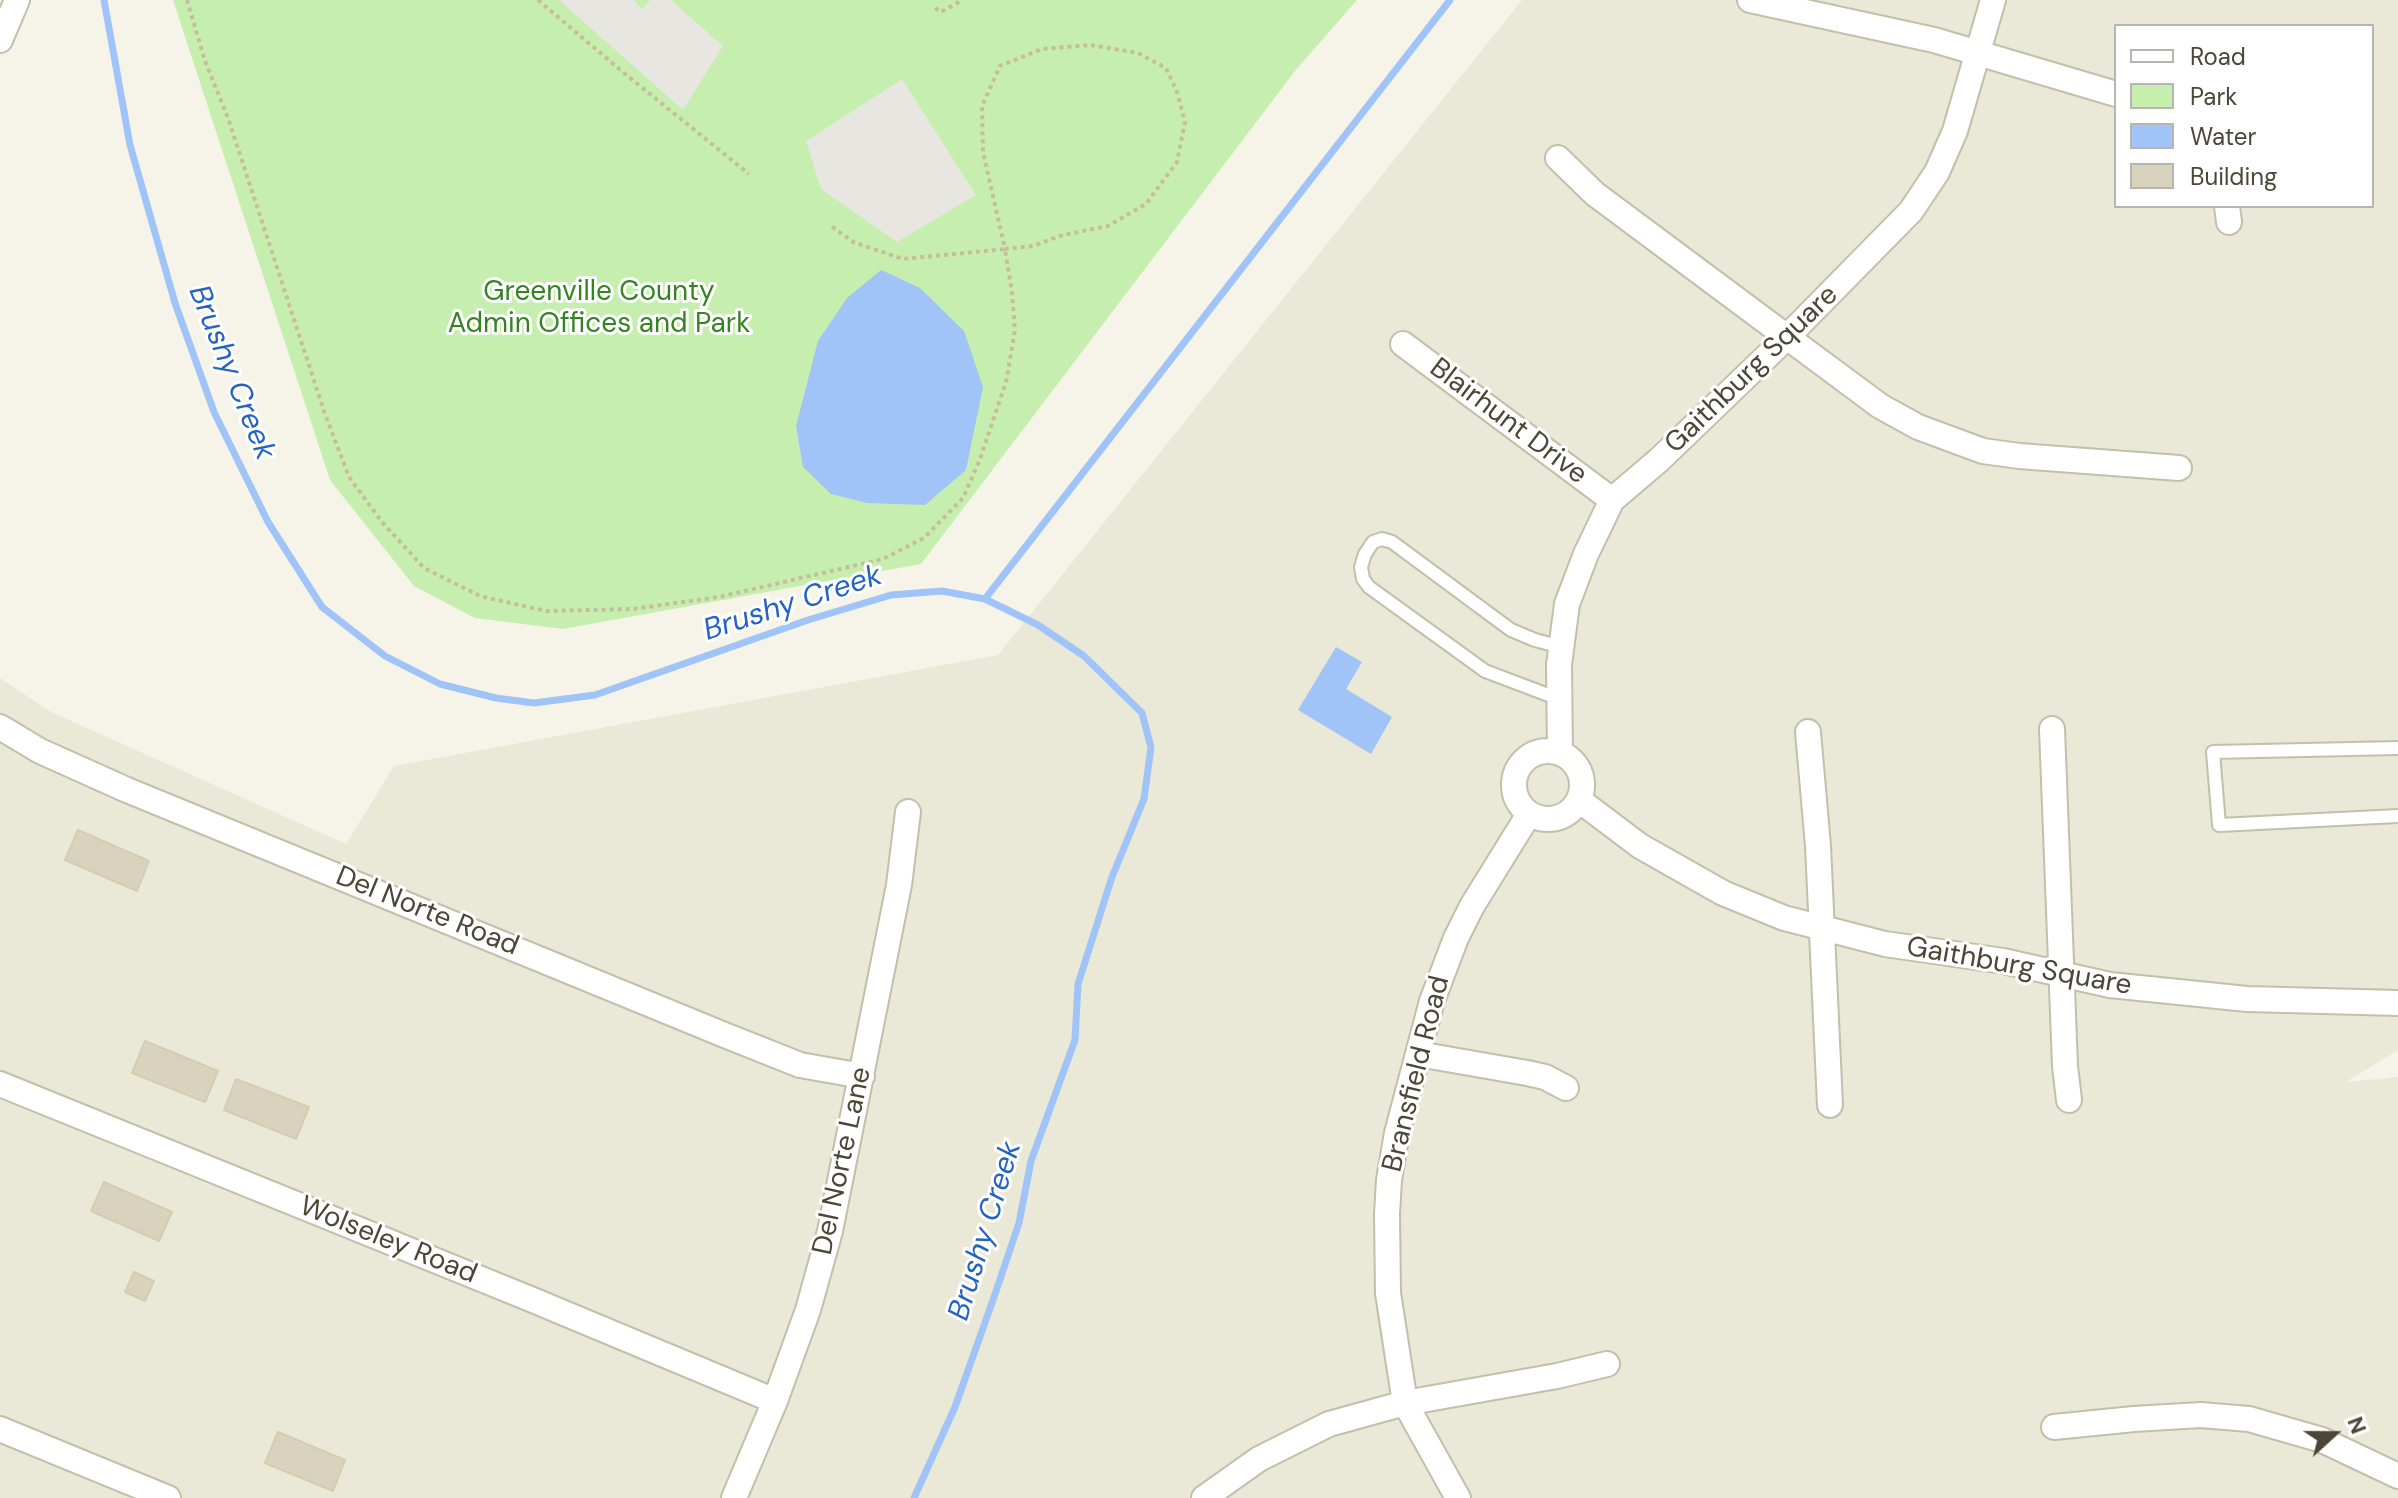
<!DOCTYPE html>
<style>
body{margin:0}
#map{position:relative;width:2398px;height:1498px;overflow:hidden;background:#f6f4e9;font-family:"DM Sans",sans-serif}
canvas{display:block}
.legend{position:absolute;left:2114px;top:24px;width:260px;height:184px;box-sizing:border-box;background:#fff;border:2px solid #b7b5af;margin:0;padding:10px 14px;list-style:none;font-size:24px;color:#4b4636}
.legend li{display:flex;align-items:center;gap:16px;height:40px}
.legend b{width:40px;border:2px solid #b7b5af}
.north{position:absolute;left:2294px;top:1394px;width:80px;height:80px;-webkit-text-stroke:6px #fff;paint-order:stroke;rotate:69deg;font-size:22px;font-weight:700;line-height:32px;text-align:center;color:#4b4636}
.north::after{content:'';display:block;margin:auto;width:28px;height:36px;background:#4b4636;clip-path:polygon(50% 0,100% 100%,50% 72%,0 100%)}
</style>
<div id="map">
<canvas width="2398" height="1498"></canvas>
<ul class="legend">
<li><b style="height:10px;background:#fff"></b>Road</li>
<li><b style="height:22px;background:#c6eeae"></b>Park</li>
<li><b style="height:22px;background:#a0c4f8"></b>Water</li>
<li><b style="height:22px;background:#d9d3bd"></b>Building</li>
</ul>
<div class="north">N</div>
</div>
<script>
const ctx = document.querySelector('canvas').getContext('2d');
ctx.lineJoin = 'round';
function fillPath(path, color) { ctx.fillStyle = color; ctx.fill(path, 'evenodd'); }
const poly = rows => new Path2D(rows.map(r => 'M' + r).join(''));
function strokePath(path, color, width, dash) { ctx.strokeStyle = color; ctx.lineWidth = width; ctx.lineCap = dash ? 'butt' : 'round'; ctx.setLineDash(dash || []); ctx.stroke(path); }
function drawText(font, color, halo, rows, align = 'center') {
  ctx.font = font + ' "DM Sans",sans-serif'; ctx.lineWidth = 6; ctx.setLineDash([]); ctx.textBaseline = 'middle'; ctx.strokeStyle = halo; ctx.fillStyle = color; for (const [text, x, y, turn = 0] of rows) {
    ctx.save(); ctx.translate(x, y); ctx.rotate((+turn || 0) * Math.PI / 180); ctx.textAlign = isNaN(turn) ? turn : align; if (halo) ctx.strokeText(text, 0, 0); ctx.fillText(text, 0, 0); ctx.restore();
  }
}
const residential = poly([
 [1522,0,2398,0,2398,1050,2346,1082,2398,1077,2398,1498,0,1498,0,678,51,712,346,844,394,766,998,655],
 [2116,26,2372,26,2372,206,2116,206]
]);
const green = poly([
 [173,0,1357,0,1295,71,921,564,563,629,475,618,414,586,330,480]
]);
const parking = poly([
 [559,0,634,0,642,9,650,0,671,0,723,46,683,110],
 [902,79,976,195,897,242,821,189,806,141]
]);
const water = poly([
 [881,270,920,288,964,331,983,387,966,470,925,505,867,503,831,494,803,467,796,426,818,341,847,298],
 [1336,647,1362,662,1346,689,1392,717,1371,754,1298,710]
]);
const stream = poly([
 [104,0,130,145,175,303,214,412,268,522,322,607,385,656,440,684,496,698,534,703,595,695,808,620,891,595,942,591,985,599,1038,625,1084,656,1142,713,1151,747,1144,799,1112,877,1078,984,1075,1040,1031,1161,1019,1223,993,1300,955,1407,914,1498],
 [985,599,1450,0]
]);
const building = poly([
 [78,830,149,861,137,891,65,860,78,830],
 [145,1041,218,1071,205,1102,132,1073,145,1041],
 [236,1079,309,1107,296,1139,224,1110,236,1079],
 [104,1182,172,1212,159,1241,91,1211,104,1182],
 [134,1272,154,1281,145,1301,125,1292,134,1272],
 [278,1432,345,1460,333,1491,265,1463,278,1432]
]);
const path = poly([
 [187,0,205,61,228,118,325,414,349,477,382,522,424,568,480,596,546,611,633,609,719,597,883,559,924,538,963,498,980,459,1006,382,1015,330,1012,293,1005,249,903,259,853,242,831,226],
 [538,0,624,73,749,174],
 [935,8,941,12,962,0],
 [1091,45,1138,53,1166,68,1177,92,1185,122,1177,162,1146,204,1108,226,1063,235,1033,246,1005,249,983,152,982,106,1000,66,1042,49,1091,45]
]);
const lane = poly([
 [1559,699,1485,671,1369,587,1363,579,1361,567,1365,554,1373,542,1382,539,1392,542,1511,630,1535,640,1561,647],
 [2398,748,2213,752,2219,825,2398,816]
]);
const street = poly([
 [1750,0,1934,40,2116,94],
 [0,40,17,0],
 [1558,158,1595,194,1787,337,1880,406,1918,427,1983,451,2019,456,2179,468],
 [2227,206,2229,222],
 [1403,344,1612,500],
 [0,727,40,751,127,790,727,1036,800,1065,862,1076],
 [2052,729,2065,1066,2069,1100],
 [1808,732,1818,846,1830,1105],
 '1514 785a34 34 0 1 1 68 0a34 34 0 1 1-68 0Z',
 [1560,753,1559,665,1567,604,1586,554,1612,500,1659,460,1787,337,1911,211,1937,172,1955,131,1993,0],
 [1579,800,1640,846,1723,893,1784,918,1885,944,2003,961,2110,985,2247,999,2398,1003],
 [1418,1054,1527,1073,1545,1077,1566,1088],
 [0,1084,528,1298,775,1401],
 [2054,1427,2134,1419,2201,1415,2249,1419,2322,1440,2398,1476],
 [0,1429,168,1498],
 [734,1498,775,1401,808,1310,830,1231,899,885,908,812],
 [1204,1498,1259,1459,1329,1424,1405,1403,1557,1376,1607,1364],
 [1458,1498,1405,1403,1388,1293,1387,1214,1389,1180,1397,1133,1432,1001,1456,938,1472,906,1529,814]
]);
const parkNames = [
 ["Greenville County",599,293],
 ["Admin Offices and Park",599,325]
];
const streetNames = [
 ["Gaithburg Square",1752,370,-44],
 ["Blairhunt Drive",1508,422,37],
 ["Del Norte Road",427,912,22],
 ["Gaithburg Square",2019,967,10],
 ["Bransfield Road",1417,1074,-76],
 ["Del Norte Lane",843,1161,-78],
 ["Wolseley Road",388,1241,22]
];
const waterNames = [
 ["Brushy Creek",231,373,68],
 ["Brushy Creek",793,604,-18],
 ["Brushy Creek",986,1231,-73]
];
fillPath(residential, '#eae8d6');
fillPath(green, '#c6eeae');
fillPath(parking, '#e7e6e1');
fillPath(water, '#a0c4f8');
strokePath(stream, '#a0c4f8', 7);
fillPath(building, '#d9d3bd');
strokePath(building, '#d5cdaf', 2);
strokePath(lane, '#c3bfaa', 16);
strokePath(street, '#c3bfaa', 28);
strokePath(path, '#c6be9a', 4, [4, 4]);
strokePath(lane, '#fff', 12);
strokePath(street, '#fff', 24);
drawText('28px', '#358422', '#fff', parkNames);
drawText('28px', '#4b4636', '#fff', streetNames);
drawText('italic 30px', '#2263c4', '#fff', waterNames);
</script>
